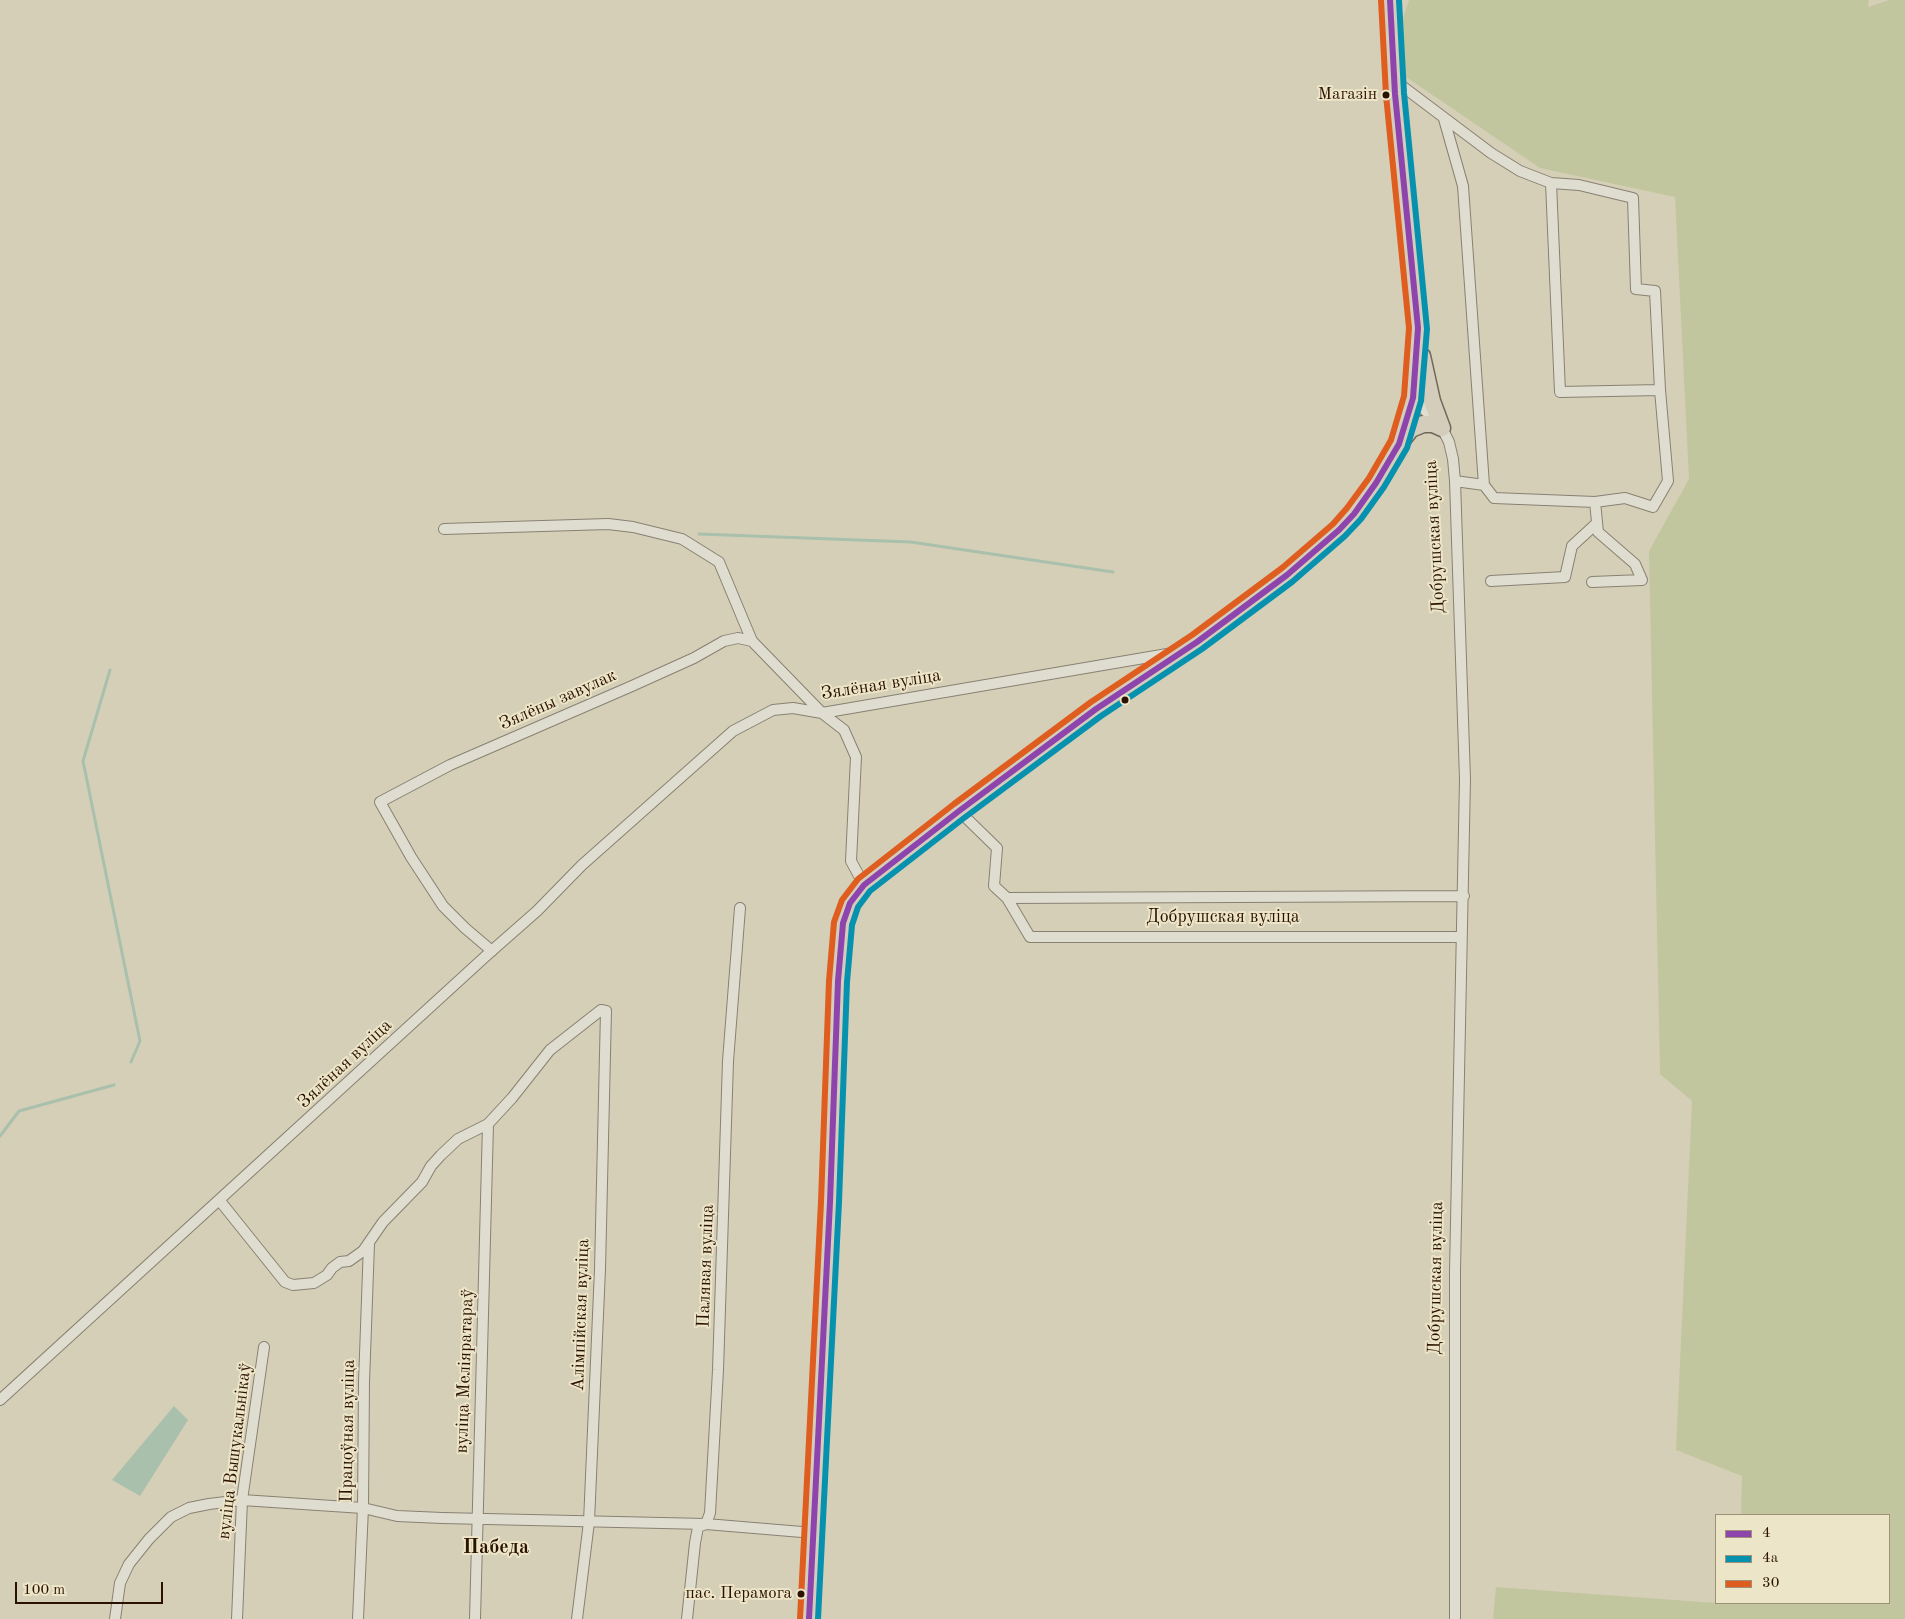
<!DOCTYPE html>
<meta charset="utf-8">
<style>
body{margin:0}
#map{position:relative;width:1905px;height:1619px;overflow:hidden;background:#d6cfb7;font-family:"Old Standard TT",serif}
canvas{display:block}
.legend{position:absolute;left:1715px;top:1514px;width:175px;height:90px;box-sizing:border-box;background:#ede5c8;border:1px solid #9f9078;margin:0;padding:6px 9px;list-style:none;font-size:15px;color:#2a1100}
.legend li{display:flex;align-items:center;gap:10px;height:25px}
.legend b{width:25px;border:1px solid #9f9078}
.scale{position:absolute;left:15px;top:1582px;width:148px;height:22px;box-sizing:border-box;border:2px solid #2a1100;border-top:0;padding-left:6px;font-size:15px;line-height:18px;white-space:nowrap;color:#2a1100;-webkit-text-stroke:4px #ede5c8;paint-order:stroke}
</style>
<div id="map">
<canvas width="1905" height="1619"></canvas>
<ul class="legend">
<li><b style="height:6px;background:#8e44ad"></b>4</li>
<li><b style="height:6px;background:#0692af"></b>4а</li>
<li><b style="height:6px;background:#de5d1f"></b>30</li>
</ul>
<div class="scale">100 m</div>
</div>
<script>
const ctx = document.querySelector('canvas').getContext('2d');
ctx.lineJoin = 'round';
function fillPath(path, color) { ctx.fillStyle = color; ctx.fill(path, 'evenodd'); }
const poly = rows => new Path2D(rows.map(r => 'M' + r).join(''));
function strokePath(path, color, width, dash) { ctx.strokeStyle = color; ctx.lineWidth = width; ctx.lineCap = dash ? 'butt' : 'round'; ctx.setLineDash(dash || []); ctx.stroke(path); }
function drawText(font, color, halo, rows, align = 'center') {
  ctx.font = font + ' "Old Standard TT",serif'; ctx.lineWidth = 4; ctx.setLineDash([]); ctx.textBaseline = 'middle'; ctx.strokeStyle = halo; ctx.fillStyle = color; for (const [text, x, y, turn = 0] of rows) {
    ctx.save(); ctx.translate(x, y); ctx.rotate((+turn || 0) * Math.PI / 180); ctx.textAlign = isNaN(turn) ? turn : align; if (halo) ctx.strokeText(text, 0, 0); ctx.fillText(text, 0, 0); ctx.restore();
  }
}
const green = poly([
 [1409,0,1869,0,1868,7,1889,0,1905,0,1905,1619,1493,1619,1496,1587,1716,1603,1889,1603,1889,1515,1741,1515,1742,1476,1676,1450,1692,1101,1660,1074,1649,551,1689,479,1675,197,1540,168,1406,77,1402,21]
]);
const water = poly([
 [174,1406,188,1420,140,1496,112,1480]
]);
const stream = poly([
 [699,534,911,542,1113,572],
 [110,670,83,761,140,1041,131,1062],
 [0,1136,19,1111,114,1085]
]);
const street = poly([
 [1394,80,1491,153,1520,171,1551,183,1579,185,1633,198,1636,289,1655,291,1660,390,1668,481,1653,507,1625,498,1595,502,1494,498,1484,485,1455,481],
 [1444,119,1463,186,1484,485],
 [1551,183,1560,392,1660,390],
 [1413,398,1442,428,1449,442,1453,459,1455,481,1465,779,1455,1271,1455,1619],
 [444,529,608,524,633,527,682,539,719,562,752,641],
 [1491,581,1565,577,1572,546,1597,523],
 [1592,582,1642,580,1635,564,1598,532,1595,502],
 [959,811,997,848,994,886,1007,898,1464,896],
 [1007,898,1030,937,1461,937],
 [492,951,465,928,443,906,411,857,380,802,450,765,632,686,694,658,724,641,738,638,752,641,822,713,844,730,856,757,851,861,864,885],
 [220,1201,285,1282,293,1285,314,1283,327,1275,332,1268,340,1262,349,1261,363,1251,383,1222,422,1182,431,1166,441,1155,458,1139,488,1124,512,1098,550,1050,601,1010,606,1011,600,1269,589,1522,577,1619],
 [0,1400,487,955,537,911,582,865,733,731,773,710,793,708,822,713,1173,653],
 [115,1619,120,1583,129,1564,149,1539,171,1517,189,1508,209,1504,242,1500,363,1508,397,1516,442,1518,706,1524,814,1533],
 [237,1619,242,1500,264,1347],
 [358,1619,363,1508,364,1382,369,1244],
 [475,1619,488,1124],
 [687,1619,695,1543,698,1527,706,1524,710,1513,718,1370,728,1061,740,908]
]);
const primary = poly([
 [1390,0,1395,94,1418,328,1413,398,1400,439],
 [1422,356,1432,401,1442,428],
 [809,1619,830,1202,838,981,843,923,850,903,864,885,959,811,1096,709,1220,626,1311,554,1354,514,1376,483,1399,444,1411,429,1423,424,1433,424,1442,428]
]);
const bus1 = poly([
 [809,1619,830,1202,838,981,843,923,850,903,864,885,959,811,1096,709,1197,642,1287,575,1339,530,1354,514,1376,483,1399,444,1413,398,1418,328,1395,94,1390,0]
]);
const bus2 = poly([
 [818,1619,839,1202,847,982,852,925,858,907,870,891,964,818,1101,716,1202,649,1292,582,1345,536,1361,519,1384,487,1407,448,1421,401,1427,329,1404,93,1399,0]
]);
const bus3 = poly([
 [800,1619,821,1202,829,981,834,922,842,900,858,879,954,804,1091,702,1192,635,1282,568,1333,524,1347,508,1369,478,1391,440,1404,396,1409,328,1386,95,1381,0]
]);
const markers = [
 [1386,95,4.5,"#2a1100"],
 [1125,700,4.5,"#2a1100"],
 [801,1594,4.5,"#2a1100"]
];
const busNames = [
 ["Магазін",1377,95],
 ["пас. Перамога",792,1594]
];
const streetNames = [
 ["Добрушская вуліца",1435,537,-93],
 ["Зялёная вуліца",881,685,-9],
 ["Зялёны завулак",558,700,-24],
 ["Добрушская вуліца",1223,917],
 ["Зялёная вуліца",345,1064,-43],
 ["Палявая вуліца",706,1266,-88],
 ["Добрушская вуліца",1436,1278,-89],
 ["Алімпійская вуліца",581,1315,-88],
 ["вуліца Меліяратараў",465,1371,-88],
 ["Працоўная вуліца",348,1431,-89],
 ["вуліца Вышукальнікаў",235,1451,-83]
];
const quarterNames = [
 ["Пабеда",496,1548]
];
fillPath(green, '#c2c69e');
fillPath(water, '#a8c0ac');
strokePath(stream, '#a8c0ac', 3);
strokePath(street, '#888172', 12);
strokePath(primary, '#70685a', 19);
strokePath(street, '#dfdcd0', 10);
strokePath(primary, '#d4cdbb', 16);
strokePath(bus1, '#8e44ad', 6);
strokePath(bus2, '#0692af', 6);
strokePath(bus3, '#de5d1f', 6);
for (const [x, y, r, color] of markers) { const dot = new Path2D(); dot.arc(x, y, r, 0, 2 * Math.PI); ctx.fillStyle = color; ctx.fill(dot); strokePath(dot, '#ede5c8', 2); }
drawText('17px', '#2a1100', '#ede5c8', busNames, 'right');
drawText('18px', '#2a1100', '#ede5c8', streetNames);
drawText('bold 20px', '#2a1100', '#ede5c8', quarterNames);
</script>
